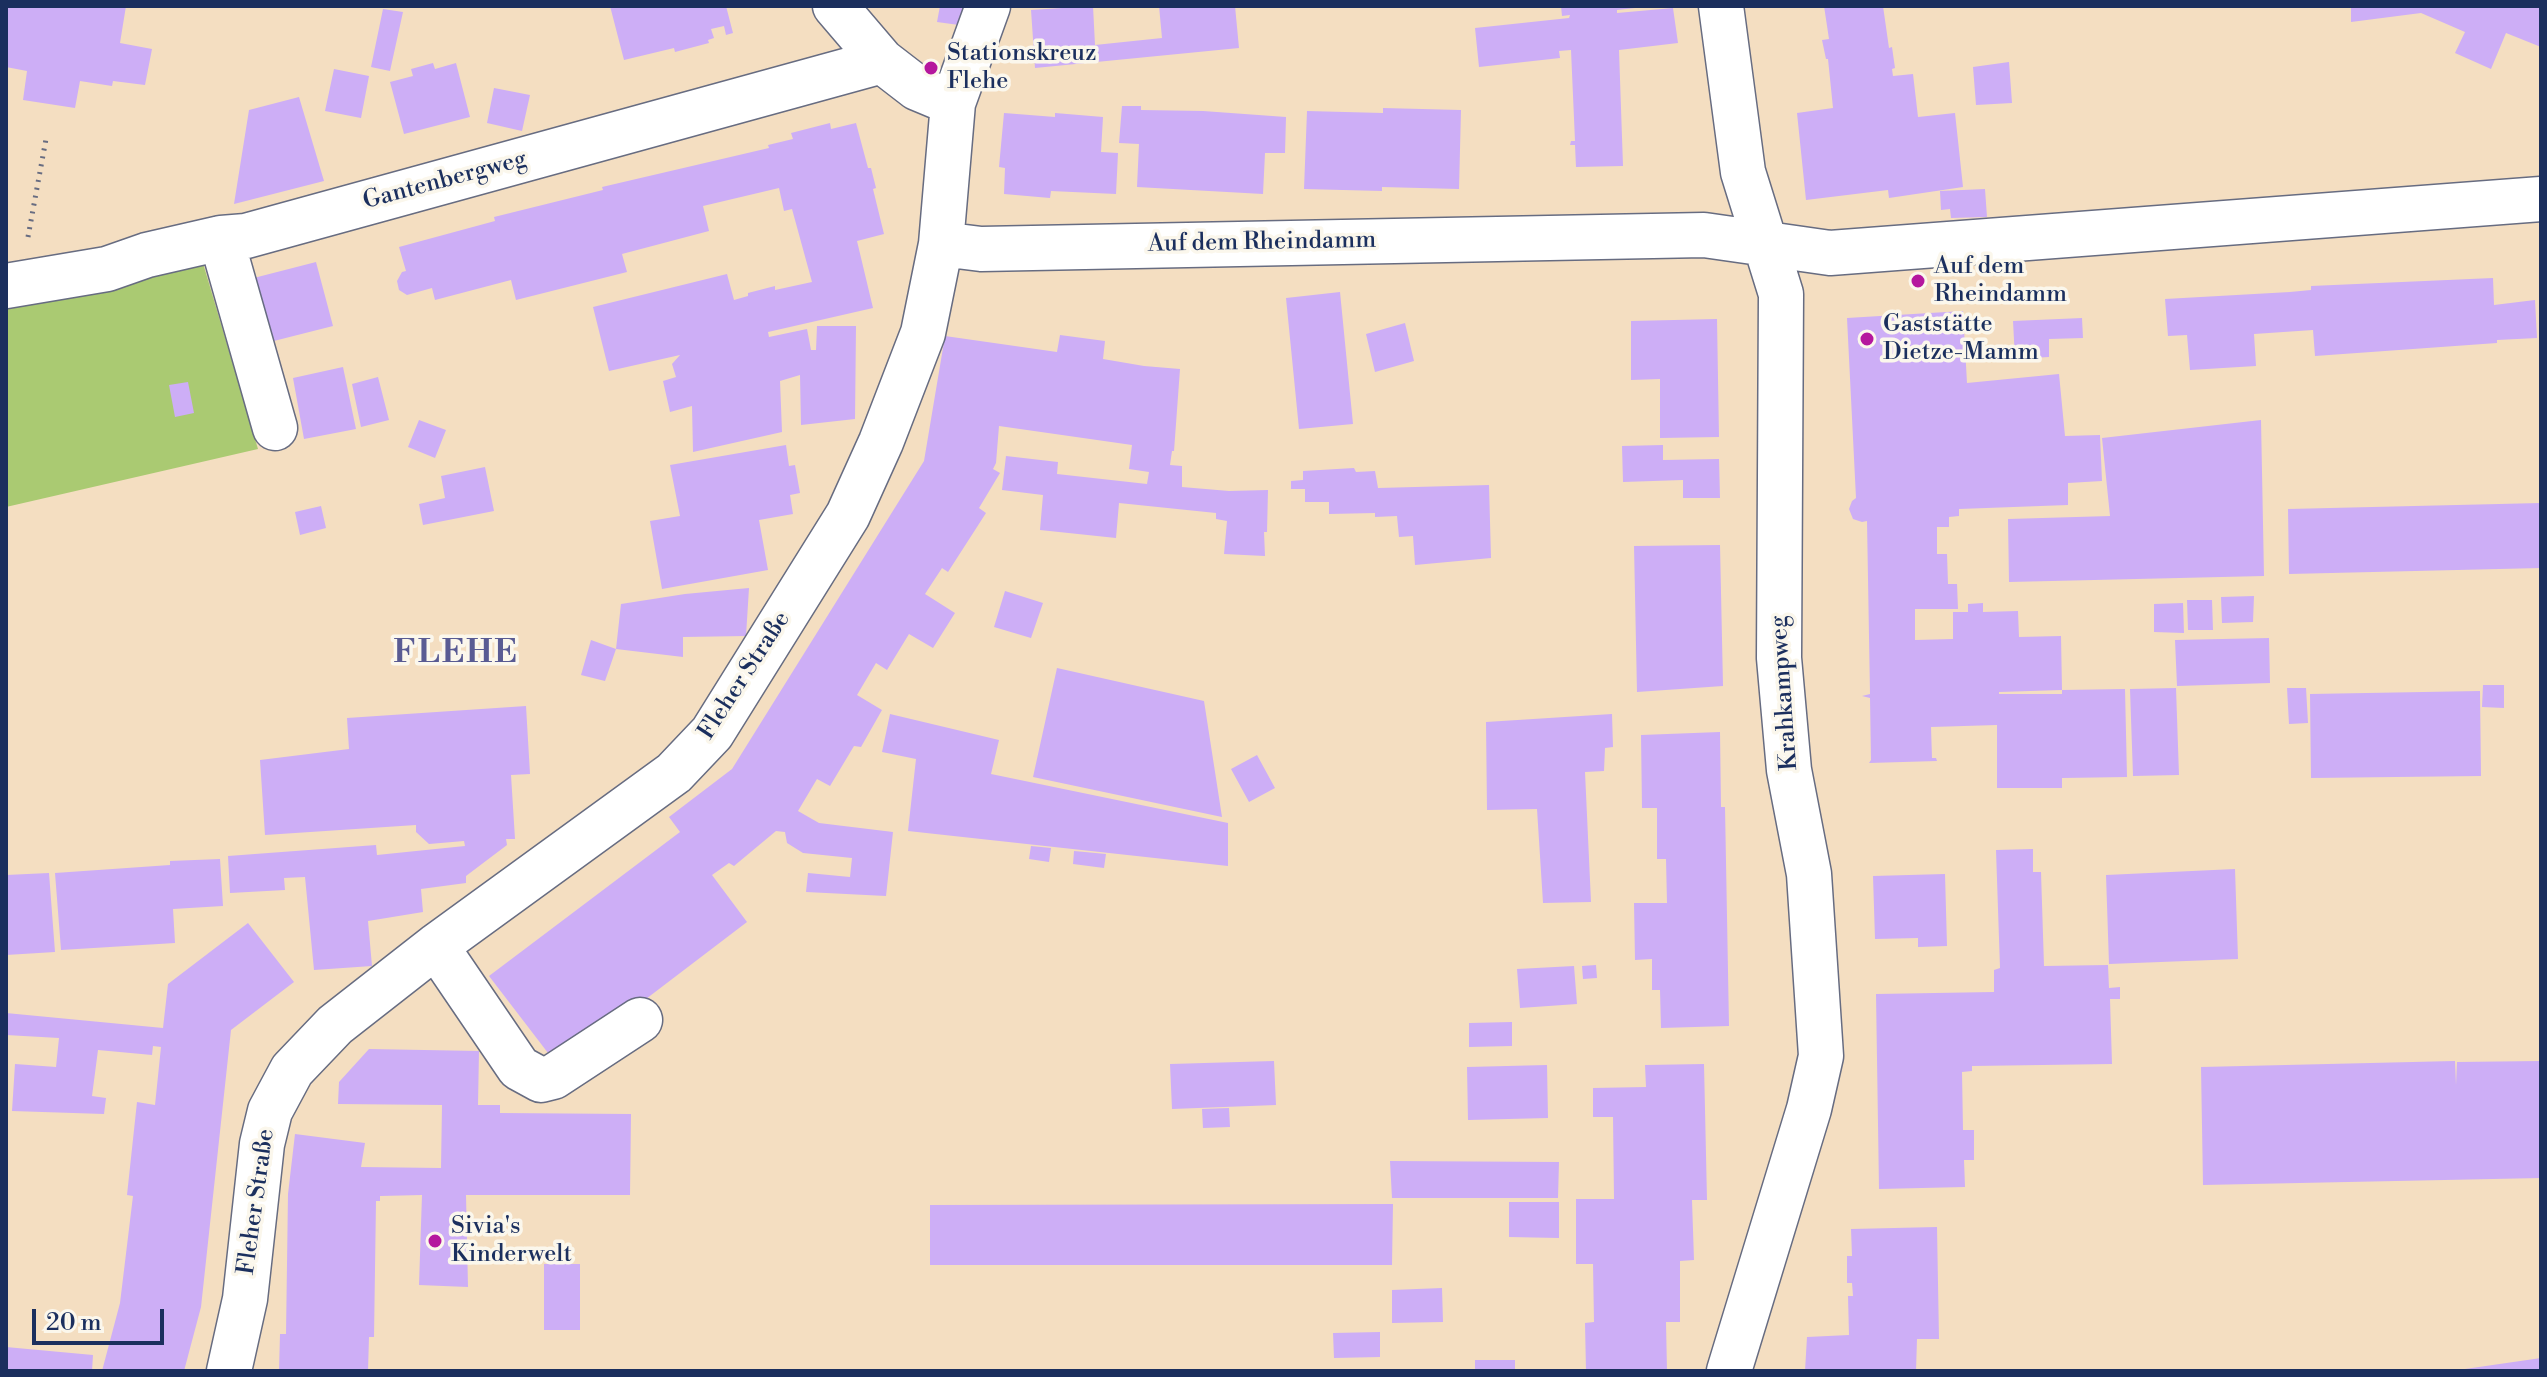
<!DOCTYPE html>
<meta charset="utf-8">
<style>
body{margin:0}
#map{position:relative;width:2547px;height:1377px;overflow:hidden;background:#f4dec1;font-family:"Libre Bodoni",serif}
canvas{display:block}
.frame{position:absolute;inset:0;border:8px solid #1b2f5e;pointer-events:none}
.scale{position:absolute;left:32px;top:1309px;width:132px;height:36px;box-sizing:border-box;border:4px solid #1b2f5e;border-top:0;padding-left:10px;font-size:24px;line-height:28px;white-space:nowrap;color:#1b2f5e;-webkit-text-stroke:6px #fbf7ec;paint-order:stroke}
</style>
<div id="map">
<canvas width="2547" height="1377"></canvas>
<div class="frame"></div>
<div class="scale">20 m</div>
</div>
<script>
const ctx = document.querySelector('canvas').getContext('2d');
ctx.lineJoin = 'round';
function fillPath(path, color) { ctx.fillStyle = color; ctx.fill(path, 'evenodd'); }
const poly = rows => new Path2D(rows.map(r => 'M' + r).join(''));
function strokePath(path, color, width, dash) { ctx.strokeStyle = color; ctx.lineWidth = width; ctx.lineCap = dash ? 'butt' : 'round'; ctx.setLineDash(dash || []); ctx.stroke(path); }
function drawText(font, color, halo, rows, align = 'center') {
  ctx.font = font + ' "Libre Bodoni",serif'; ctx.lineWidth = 7; ctx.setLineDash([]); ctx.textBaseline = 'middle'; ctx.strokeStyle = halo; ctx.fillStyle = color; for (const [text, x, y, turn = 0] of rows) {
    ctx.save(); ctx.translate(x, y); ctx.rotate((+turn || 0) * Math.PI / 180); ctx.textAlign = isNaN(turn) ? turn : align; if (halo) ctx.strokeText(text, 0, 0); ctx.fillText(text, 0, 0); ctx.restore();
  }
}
const green = poly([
 [200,253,258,449,6,507,6,292]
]);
const building = poly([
 [6,6,126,6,120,43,152,49,145,85,113,81,112,86,80,81,75,108,23,100,27,71,6,67],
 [610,6,726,6,733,33,726,35,724,26,711,29,714,38,708,40,709,43,675,52,674,48,624,60],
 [940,6,966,6,959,25,937,22],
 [1093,6,1095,45,1162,38,1159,6,1235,6,1239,48,1035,68,1031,10],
 [1561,6,1635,6,1635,8,1617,10,1617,13,1673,8,1678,43,1619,50,1623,166,1576,167,1575,145,1570,145,1571,141,1575,141,1571,50,1559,51,1560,58,1479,67,1475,28,1569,18,1570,15,1562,16],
 [1824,6,1883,6,1889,48,1892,47,1895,68,1892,69,1893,76,1913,74,1918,117,1955,113,1963,187,1889,198,1888,190,1806,200,1797,113,1833,108,1828,59,1826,59,1822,40,1829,39],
 [2351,6,2541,6,2541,47,2506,33,2491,69,2455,53,2465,32,2421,13,2351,22],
 [383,9,403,12,390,71,371,67],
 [2009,62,2012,103,1976,105,1973,67],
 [433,63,435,69,456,63,470,117,404,134,390,82,413,76,411,69],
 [334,69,369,76,361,118,325,111],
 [494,88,530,95,522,131,487,123],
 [299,97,324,181,234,204,249,110],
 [1122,106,1141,106,1141,110,1203,111,1286,117,1285,153,1265,153,1263,194,1137,187,1139,144,1119,143],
 [1383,108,1461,110,1459,189,1382,187,1382,191,1304,189,1307,111,1383,113],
 [1004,113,1055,117,1055,113,1103,117,1101,152,1118,153,1116,194,1051,191,1050,198,1004,194,1005,168,999,167],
 [830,123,831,129,856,123,868,168,871,168,876,188,873,189,884,234,857,241,873,308,768,332,769,337,807,329,811,350,816,350,817,326,856,326,855,419,801,425,800,375,780,381,782,432,693,452,692,406,670,412,663,381,676,377,672,364,680,355,609,371,593,307,727,274,734,300,748,296,748,293,775,286,775,290,812,282,792,209,784,211,779,188,703,206,709,231,622,254,627,272,516,300,511,280,435,300,432,288,407,295,399,290,397,281,402,272,406,271,399,247,495,221,494,217,603,190,602,187,769,148,768,145,793,139,791,133],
 [1985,189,1987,217,1951,218,1950,209,1941,210,1940,191],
 [316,262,333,326,262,344,246,280],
 [2493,278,2494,305,2535,300,2537,338,2497,340,2497,343,2315,356,2313,330,2254,334,2256,366,2190,370,2187,335,2168,336,2165,299,2290,292,2311,290,2311,286],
 [1340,292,1353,424,1299,429,1286,298],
 [1963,311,1967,383,2059,374,2065,436,2100,435,2102,481,2068,483,2068,505,1959,509,1959,516,1949,517,1949,527,1937,527,1937,554,1947,554,1948,584,1957,584,1958,609,1915,609,1915,640,1953,639,1953,612,1968,612,1968,604,1983,603,1983,612,2018,611,2019,637,2061,636,2062,690,1999,692,1999,694,2062,694,2062,690,2125,689,2127,777,2062,778,2062,788,1997,788,1997,725,1931,727,1932,758,1936,758,1937,761,1869,763,1871,760,1870,698,1862,696,1870,694,1867,521,1862,522,1853,519,1849,509,1852,501,1856,498,1847,318],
 [2082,318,2083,338,2049,339,2049,357,2015,359,2013,321],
 [1717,319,1719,437,1660,438,1660,379,1631,380,1631,321],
 [1405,323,1414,361,1375,372,1366,334],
 [1060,335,1105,341,1103,359,1144,366,1180,369,1174,451,1172,451,1170,465,1182,466,1182,487,1229,491,1268,490,1267,532,1264,532,1265,556,1224,554,1227,521,1216,519,1216,513,1119,503,1116,538,1040,530,1043,495,1002,490,1006,456,1058,462,1057,474,1147,484,1149,472,1129,469,1132,445,999,426,996,463,993,469,1000,473,979,508,986,513,948,572,942,568,925,594,955,613,933,648,909,634,887,670,876,663,857,695,882,710,861,747,854,746,830,786,817,779,798,811,819,823,893,832,886,896,806,892,808,873,850,877,852,858,803,853,787,843,785,832,776,831,734,866,729,863,712,875,747,922,558,1066,489,976,680,832,669,817,732,769,924,461,945,336,1057,352],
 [343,367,356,429,304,439,293,378],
 [378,377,389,420,361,427,352,384],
 [188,382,194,413,175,417,169,385],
 [419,420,446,430,435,458,408,447],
 [2261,420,2264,576,2009,582,2008,519,2110,516,2102,438],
 [786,445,789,466,795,465,800,493,790,495,793,514,759,520,768,570,662,589,650,521,680,516,670,465],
 [1663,445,1663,460,1719,459,1720,498,1683,498,1683,480,1623,482,1622,446],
 [485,467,494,511,423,525,419,504,445,498,441,476],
 [1354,468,1356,472,1375,471,1378,488,1489,485,1491,558,1415,565,1413,536,1399,537,1397,516,1375,517,1375,513,1329,514,1329,502,1305,502,1305,489,1291,489,1291,481,1303,480,1303,471],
 [2541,503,2541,568,2289,574,2288,509],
 [321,506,326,528,300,535,295,512],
 [1720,545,1723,686,1637,692,1634,546],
 [749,588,746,636,683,637,683,657,616,649,621,604,685,594],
 [1005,591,1043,603,1031,638,994,627],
 [2254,596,2253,622,2222,623,2221,597],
 [2187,600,2212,600,2213,630,2188,630],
 [2183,603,2184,633,2154,632,2154,604],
 [2269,638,2270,683,2177,686,2175,640],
 [591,640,616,649,605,681,581,675],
 [1057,668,1204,701,1222,817,1033,777],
 [2483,685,2504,685,2504,708,2482,707],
 [2176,688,2179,775,2133,776,2130,689],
 [2287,688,2306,688,2308,723,2289,724],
 [2480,691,2481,776,2311,778,2310,694],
 [526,706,530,774,511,775,515,839,506,839,507,845,466,876,466,883,421,889,423,912,368,921,372,966,314,970,305,877,284,878,285,890,230,893,228,856,376,845,377,855,465,846,464,841,429,844,416,832,416,825,265,835,260,760,349,749,347,718],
 [890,714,999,740,991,774,1228,823,1228,866,908,831,916,759,882,752],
 [1612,714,1613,747,1605,748,1604,771,1585,772,1591,902,1543,903,1537,809,1487,810,1486,722],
 [1720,732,1721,807,1725,807,1729,1026,1661,1028,1660,990,1652,990,1652,959,1635,960,1634,903,1667,903,1666,859,1657,859,1657,808,1642,808,1641,735],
 [1257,755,1275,788,1249,802,1231,769],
 [1031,846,1051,848,1049,862,1029,859],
 [2033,849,2033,872,2041,872,2044,966,2108,965,2109,988,2120,987,2120,999,2110,999,2112,1064,1972,1066,1972,1071,1962,1072,1963,1130,1974,1130,1974,1160,1964,1160,1965,1187,1879,1189,1876,994,1994,992,1994,970,2000,968,1996,850],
 [1074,851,1106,854,1104,868,1073,864],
 [220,859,223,906,173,909,175,943,61,950,55,873,170,865,170,861],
 [2235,869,2238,959,2109,964,2106,875],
 [49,873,55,952,6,955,6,875],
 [1945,874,1947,946,1918,947,1918,938,1875,939,1873,876],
 [248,923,294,982,231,1030,201,1307,184,1371,102,1371,120,1303,133,1196,127,1195,137,1102,155,1105,161,1047,153,1046,152,1055,98,1050,92,1096,106,1098,104,1114,12,1111,15,1064,56,1067,59,1038,6,1035,6,1013,163,1028,168,984],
 [1596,965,1597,978,1583,979,1582,966],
 [1574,966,1577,1004,1520,1008,1517,969],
 [1512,1022,1512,1046,1469,1047,1469,1023],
 [369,1049,479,1051,478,1105,500,1105,500,1113,631,1114,630,1195,466,1195,468,1287,419,1285,422,1195,380,1196,380,1201,376,1201,374,1337,369,1337,368,1371,279,1371,280,1334,286,1334,288,1194,295,1134,365,1143,361,1167,441,1168,442,1105,338,1104,339,1082],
 [1274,1061,1276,1105,1172,1109,1170,1064],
 [2455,1061,2456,1085,2457,1062,2541,1061,2541,1178,2203,1185,2201,1067],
 [1704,1064,1707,1200,1692,1200,1694,1260,1680,1261,1680,1322,1666,1322,1667,1371,1586,1371,1585,1323,1594,1322,1593,1264,1576,1264,1576,1199,1614,1199,1613,1117,1593,1117,1593,1088,1646,1087,1645,1065],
 [1547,1065,1548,1118,1468,1120,1467,1067],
 [1229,1108,1230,1127,1203,1128,1202,1109],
 [1390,1161,1559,1162,1558,1198,1392,1198],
 [1509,1202,1559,1202,1559,1238,1509,1237],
 [1393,1204,1392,1265,930,1265,930,1205],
 [1937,1227,1939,1339,1917,1339,1916,1371,1805,1371,1807,1337,1849,1335,1848,1296,1853,1296,1852,1283,1847,1283,1847,1256,1852,1256,1851,1229],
 [544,1264,580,1264,580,1330,544,1330],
 [1442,1288,1443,1322,1392,1323,1392,1290],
 [1380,1332,1380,1357,1334,1358,1333,1333],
 [6,1347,93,1355,92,1371,6,1371],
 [2541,1358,2541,1371,2466,1371,2465,1369],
 [1475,1360,1515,1360,1515,1371,1475,1371]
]);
const path = poly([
 [28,237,46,139]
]);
const minor = poly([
 [835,6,882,61,917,88,953,103],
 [1721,6,1743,172,1781,294,1779,658,1789,770,1809,874,1821,1056,1809,1109,1729,1371],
 [221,238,275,428],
 [941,244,981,249,1704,235,1830,253,2541,199],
 [6,286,107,269,147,255,221,238,246,236,882,61],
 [436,946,519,1068,541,1080,553,1077,640,1020],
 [229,1371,245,1299,262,1144,270,1111,292,1070,335,1025,436,946,674,773,712,733,848,515,881,442,923,333,941,244,953,103,988,6]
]);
const markers = [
 [931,68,8,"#b5179e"],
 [1918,281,8,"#b5179e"],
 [1867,339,8,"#b5179e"],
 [435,1241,8,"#b5179e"]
];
const poiNames = [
 ["Stationskreuz",947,54],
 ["Flehe",947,82],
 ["Auf dem",1934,267],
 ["Rheindamm",1934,295],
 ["Gaststätte",1883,325],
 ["Dietze-Mamm",1883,353],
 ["Sivia's",451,1227],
 ["Kinderwelt",451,1255]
];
const streetNames = [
 ["Gantenbergweg",445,181,-15],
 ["Auf dem Rheindamm",1262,243,-1],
 ["Fleher Straße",745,676,-57],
 ["Krahkampweg",1785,693,-94],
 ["Fleher Straße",257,1202,-82]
];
const districtNames = [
 ["FLEHE",456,654]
];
fillPath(green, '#aaca72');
fillPath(building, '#cdaef6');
strokePath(minor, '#676c81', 47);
strokePath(path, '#676c81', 5, [2, 6]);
strokePath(minor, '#fff', 44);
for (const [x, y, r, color] of markers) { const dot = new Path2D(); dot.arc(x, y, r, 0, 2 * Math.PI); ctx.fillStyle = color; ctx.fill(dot); strokePath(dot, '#fbf7ec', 3); }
drawText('24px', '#1b2f5e', '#fbf7ec', poiNames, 'left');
drawText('24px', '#1b2f5e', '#fbf7ec', streetNames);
ctx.letterSpacing = '2px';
drawText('bold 32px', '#595b93', '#fbf7ec', districtNames);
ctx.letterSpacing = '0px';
</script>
